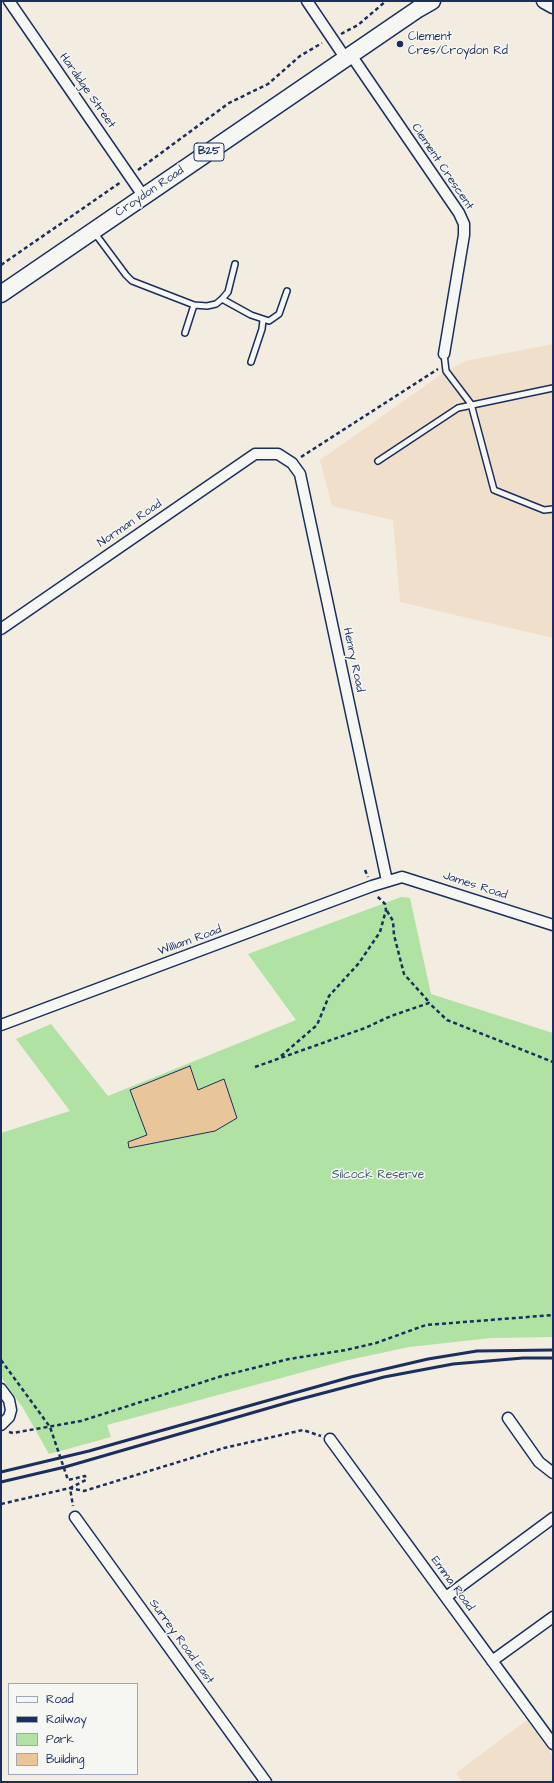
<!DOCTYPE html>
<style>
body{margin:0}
#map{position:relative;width:554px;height:1783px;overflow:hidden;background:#f3ece0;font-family:"Architects Daughter",sans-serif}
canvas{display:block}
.frame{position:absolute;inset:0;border:2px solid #1b2f5e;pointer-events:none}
.legend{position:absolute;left:8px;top:1683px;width:130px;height:92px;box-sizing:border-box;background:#f6f6f2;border:1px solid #9ea6b7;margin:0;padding:5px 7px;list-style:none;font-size:12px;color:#1b2f5e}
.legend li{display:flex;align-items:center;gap:8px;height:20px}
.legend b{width:20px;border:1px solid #9ea6b7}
</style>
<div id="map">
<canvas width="554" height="1783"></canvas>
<div class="frame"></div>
<ul class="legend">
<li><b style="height:5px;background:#f6f6f2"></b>Road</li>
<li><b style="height:5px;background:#1b2f5e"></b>Railway</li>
<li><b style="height:11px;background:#afe2a3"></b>Park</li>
<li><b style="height:11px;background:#e9c59a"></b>Building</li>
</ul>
</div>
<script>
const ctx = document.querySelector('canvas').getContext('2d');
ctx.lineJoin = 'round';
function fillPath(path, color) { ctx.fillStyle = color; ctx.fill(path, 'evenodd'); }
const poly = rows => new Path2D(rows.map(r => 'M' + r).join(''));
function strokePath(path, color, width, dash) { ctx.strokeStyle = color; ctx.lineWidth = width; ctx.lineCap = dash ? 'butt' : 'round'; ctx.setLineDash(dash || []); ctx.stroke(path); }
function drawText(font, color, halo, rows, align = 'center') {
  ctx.font = font + ' "Architects Daughter",sans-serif'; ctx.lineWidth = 3; ctx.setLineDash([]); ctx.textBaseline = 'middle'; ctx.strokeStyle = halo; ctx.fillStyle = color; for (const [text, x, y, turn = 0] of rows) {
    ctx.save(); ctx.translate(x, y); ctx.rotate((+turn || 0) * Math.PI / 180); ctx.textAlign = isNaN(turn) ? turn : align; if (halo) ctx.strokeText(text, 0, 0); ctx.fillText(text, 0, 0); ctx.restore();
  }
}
const built = poly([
 [553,344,553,638,400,602,393,520,332,506,320,460,446,371,465,361],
 [527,1720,553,1756,553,1782,462,1782,456,1773]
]);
const green = poly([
 [401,897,410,898,431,994,553,1033,553,1337,491,1338,409,1347,344,1361,107,1425,111,1437,49,1454,23,1408,1,1377,1,1133,70,1111,16,1039,51,1024,108,1096,296,1020,248,954]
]);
const building = poly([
 [190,1066,198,1090,224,1079,237,1118,215,1131,129,1148,128,1142,147,1135,130,1090,190,1066]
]);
const path = poly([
 [341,34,358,25,386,1],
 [138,170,229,103,268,84,300,56,322,43],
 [1,265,121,182],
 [301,457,438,369],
 [365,870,368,877],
 [387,911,393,921,394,935,404,974,429,1002],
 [281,1056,317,1025,329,996,359,963,380,932,386,910,385,904,377,896],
 [255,1067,365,1028,391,1016,429,1003,447,1020,553,1062],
 [1,1360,50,1427,68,1480,85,1476,86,1480,70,1488,73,1506],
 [9,1432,13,1433,81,1421,222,1376,289,1359,346,1350,376,1343,426,1325,553,1315],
 [1,1504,70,1488,84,1491,224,1448,303,1430,321,1436]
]);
const lane = poly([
 [94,232,126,275,132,281,194,305,207,306,216,304,222,299,228,292,235,264],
 [222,299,251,315,269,321,279,314,287,291],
 [185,333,194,305],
 [444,354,446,371,471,404,494,490,544,510,553,509],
 [251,362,262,329,263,320],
 [378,461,458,408,553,388]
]);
const street = poly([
 [9,1,144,197],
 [307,1,346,59],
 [351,55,459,213,464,224,464,235,444,354],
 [1,629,255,454,278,454,292,463,300,474,387,881],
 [1,1025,372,886,402,877,553,925],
 [1,1389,9,1400,11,1410,9,1417,1,1425],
 [508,1418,539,1462,553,1473],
 [330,1439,553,1744],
 [75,1517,266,1782],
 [446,1597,553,1518],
 [492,1661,553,1617]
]);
const secondary = poly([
 [544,1,553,6]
]);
const primary = poly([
 [1,294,418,9,432,1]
]);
const rail = poly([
 [1,1472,89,1451,351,1377,428,1359,477,1351,553,1350],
 [1,1482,65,1467,293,1401,384,1377,453,1364,523,1358,553,1358]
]);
const markers = [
 [400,44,4,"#1b2f5e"]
];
const shields = [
 [209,152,30]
];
const shieldNames = [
 ["B25",209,152]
];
const poiNames = [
 ["Clement",408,37],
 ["Cres/Croydon Rd",408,51]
];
const streetNames = [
 ["Hardidge Street",87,91,55],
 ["Clement Crescent",442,167,56],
 ["Croydon Road",150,192,-34],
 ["Norman Road",130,524,-34],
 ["Henry Road",353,660,78],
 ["James Road",475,886,18],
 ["William Road",190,941,-20],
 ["Emma Road",452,1584,54],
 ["Surrey Road East",181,1642,54]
];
const parkNames = [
 ["Silcock Reserve",378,1175]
];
fillPath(built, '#f0e0cb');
fillPath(green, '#afe2a3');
fillPath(building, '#e9c59a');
strokePath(building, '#1b2f5e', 1);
strokePath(lane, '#1b2f5e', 8);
strokePath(street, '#1b2f5e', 13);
strokePath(secondary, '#1b2f5e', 17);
strokePath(primary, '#1b2f5e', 19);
strokePath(path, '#1b2f5e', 2.5, [4, 3]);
strokePath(lane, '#f6f6f2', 5);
strokePath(street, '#f6f6f2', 10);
strokePath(secondary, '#f6f6f2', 14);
strokePath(primary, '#f6f6f2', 16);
strokePath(rail, '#1b2f5e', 3);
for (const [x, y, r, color] of markers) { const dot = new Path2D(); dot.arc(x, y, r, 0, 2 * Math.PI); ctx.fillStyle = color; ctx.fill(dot); strokePath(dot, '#f6f6f2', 1.5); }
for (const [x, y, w] of shields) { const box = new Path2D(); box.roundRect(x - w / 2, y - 9, w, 18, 3); ctx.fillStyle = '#f6f6f2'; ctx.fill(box); strokePath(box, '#1b2f5e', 1); }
drawText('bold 11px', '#1b2f5e', null, shieldNames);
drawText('12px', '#1b2f5e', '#f6f6f2', poiNames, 'left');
drawText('12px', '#1b2f5e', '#f6f6f2', streetNames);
drawText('12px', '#405c6f', '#f6f6f2', parkNames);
</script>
